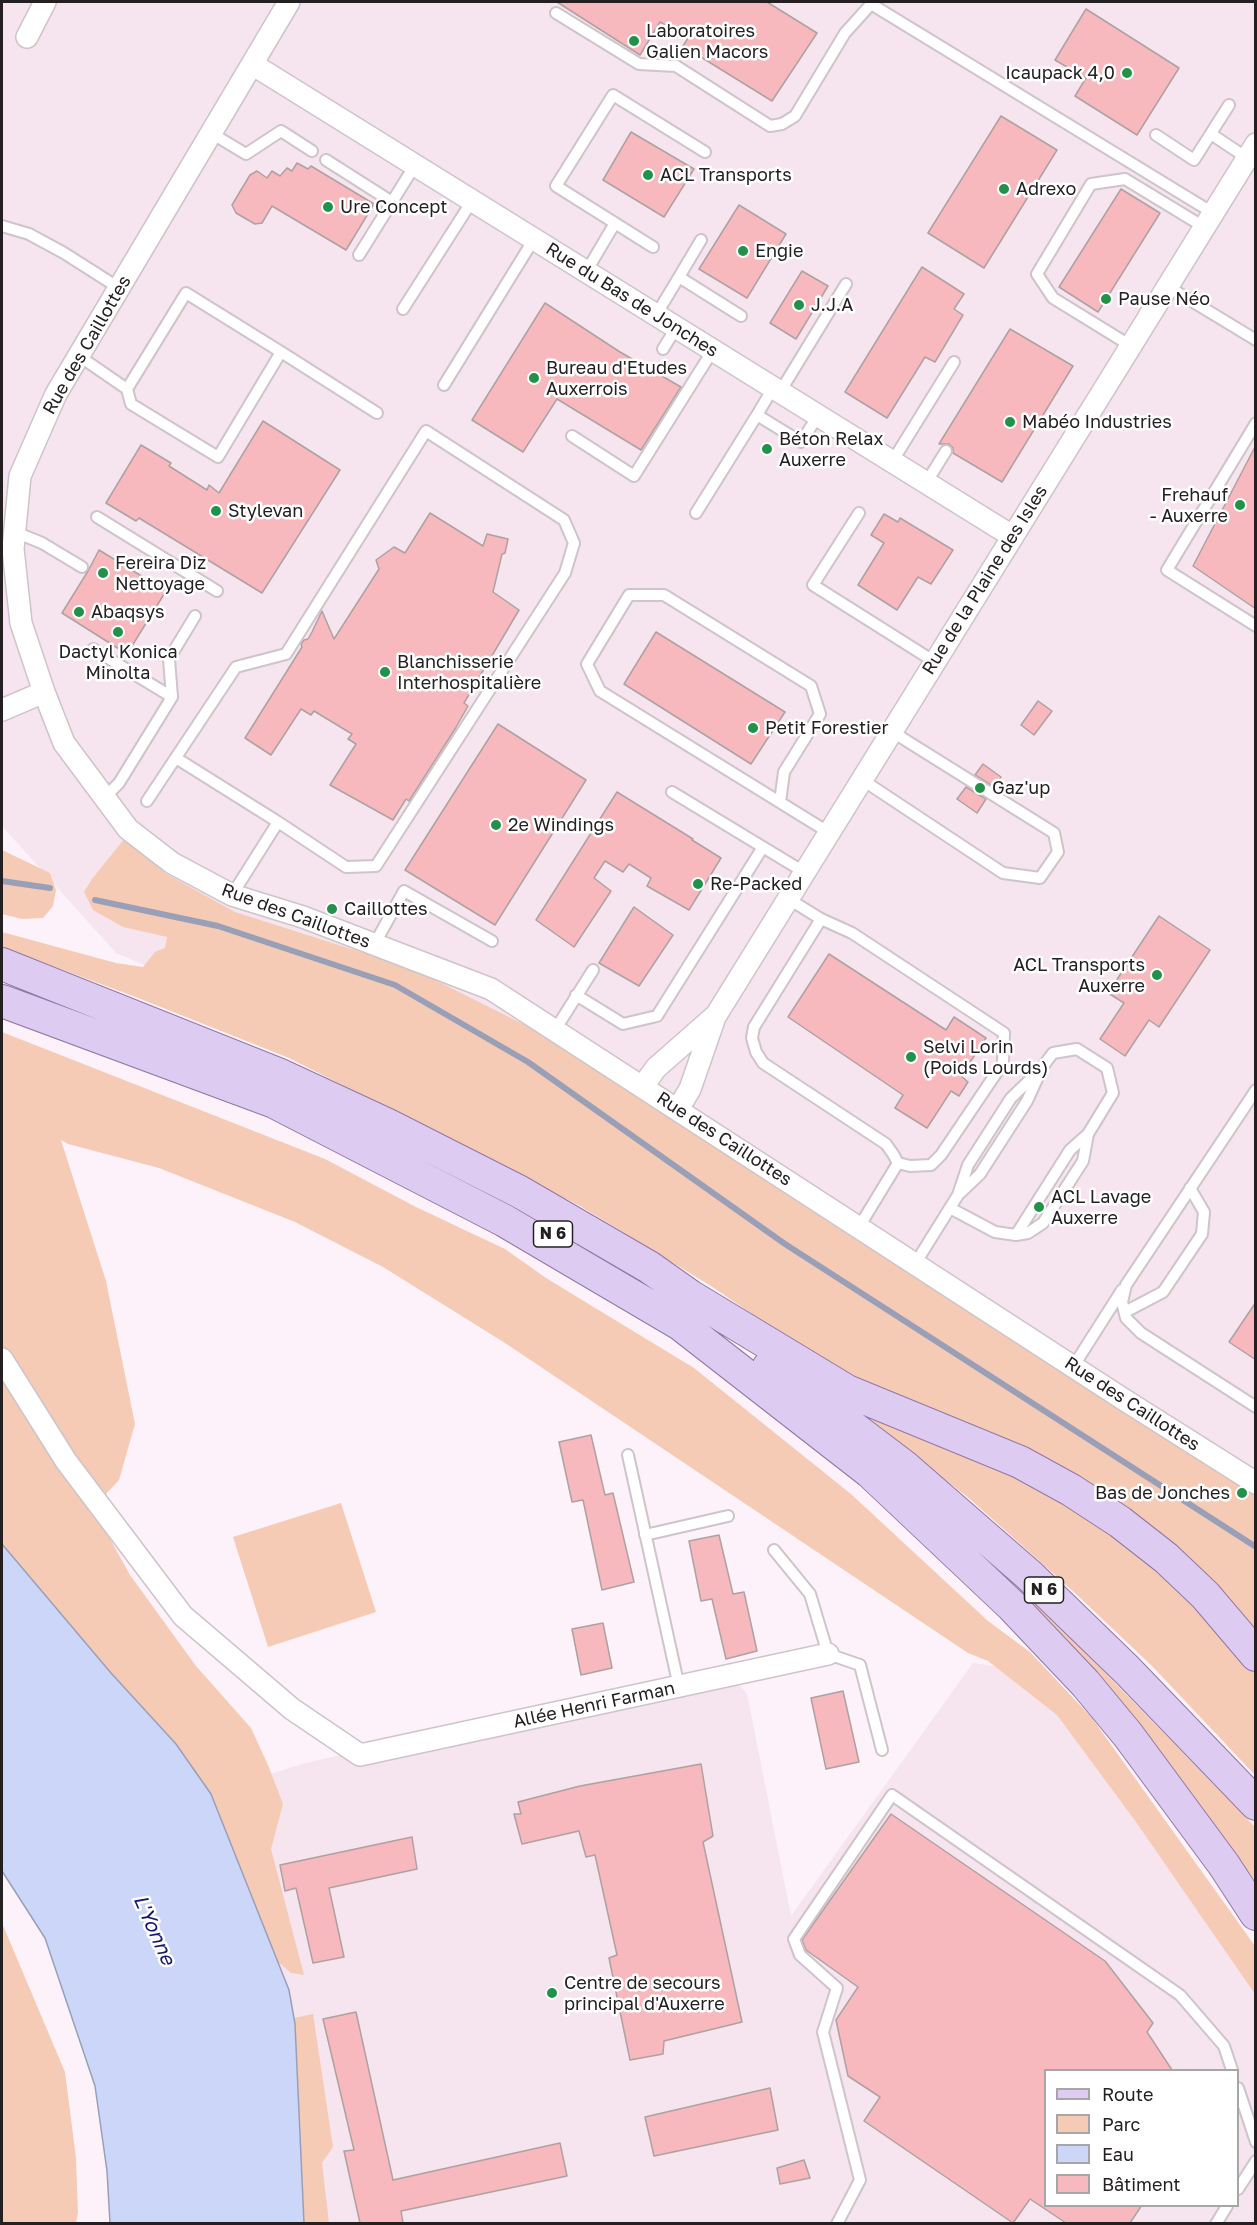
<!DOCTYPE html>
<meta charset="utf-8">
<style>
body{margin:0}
#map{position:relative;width:1257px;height:2225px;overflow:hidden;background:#fdf2f9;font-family:"Golos Text",sans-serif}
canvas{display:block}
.frame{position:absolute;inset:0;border:3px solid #242022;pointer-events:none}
.legend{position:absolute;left:1044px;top:2069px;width:195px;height:138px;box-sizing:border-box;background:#fff;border:2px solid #a7a6a7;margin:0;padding:8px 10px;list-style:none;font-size:18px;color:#242022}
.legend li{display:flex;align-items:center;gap:12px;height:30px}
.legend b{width:30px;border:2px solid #a7a6a7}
</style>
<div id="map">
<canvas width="1257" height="2225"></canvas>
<div class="frame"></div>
<ul class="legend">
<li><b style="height:8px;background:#decbf2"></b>Route</li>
<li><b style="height:16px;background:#f6cbb6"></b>Parc</li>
<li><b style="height:16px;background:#ccd6f8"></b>Eau</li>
<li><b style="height:16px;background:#f7b9bd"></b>Bâtiment</li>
</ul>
</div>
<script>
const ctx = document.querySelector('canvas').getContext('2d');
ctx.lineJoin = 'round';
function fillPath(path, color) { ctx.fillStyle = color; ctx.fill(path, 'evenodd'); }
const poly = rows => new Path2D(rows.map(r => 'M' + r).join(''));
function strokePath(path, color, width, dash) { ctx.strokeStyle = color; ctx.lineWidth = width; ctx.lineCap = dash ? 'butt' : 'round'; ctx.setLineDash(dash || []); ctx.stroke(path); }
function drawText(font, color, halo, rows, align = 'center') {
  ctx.font = font + ' "Golos Text",sans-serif'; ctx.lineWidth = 5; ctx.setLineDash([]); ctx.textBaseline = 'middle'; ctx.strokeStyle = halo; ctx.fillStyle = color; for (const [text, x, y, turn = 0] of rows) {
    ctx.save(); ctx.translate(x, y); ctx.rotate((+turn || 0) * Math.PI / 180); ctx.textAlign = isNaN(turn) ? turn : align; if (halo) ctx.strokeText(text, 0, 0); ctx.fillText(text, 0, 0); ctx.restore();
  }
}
const built = poly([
 [2,2,1255,2,1255,1567,359,1056,116,953,2,826],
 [973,1663,1041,1673,1255,1969,1255,2223,323,2223,230,1787,302,1764,722,1665,747,1694,791,1916],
 [1046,2070,1238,2070,1238,2206,1046,2206]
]);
const green = poly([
 [125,838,165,873,235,912,411,968,533,1029,827,1221,1255,1491,1255,1629,1216,1590,1094,1486,991,1433,933,1413,877,1389,814,1356,711,1286,580,1206,289,1058,133,996,2,947,2,932,116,963,143,967,155,952,165,948,167,937,123,927,93,910,84,892,92,879],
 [2,850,50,873,56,890,53,906,43,918,22,919,2,914],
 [2,1032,325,1159,416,1207,505,1249,546,1278,694,1368,851,1494,988,1621,1030,1652,1092,1718,1255,1946,1255,1994,1136,1822,1057,1715,988,1661,968,1653,505,1343,383,1267,295,1222,159,1168,68,1144,61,1140,106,1281,135,1424,119,1480,93,1508,130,1575,196,1666,251,1728,268,1765,283,1804,271,1849,304,1975,291,1973,278,1962,211,1794,176,1744,111,1673,2,1544],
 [847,1402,999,1461,1143,1549,1255,1667,1255,1775,1153,1667,1075,1593,970,1499,873,1424],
 [341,1503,376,1612,268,1647,233,1537],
 [949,1527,1046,1612,1255,1827,1255,1880,1154,1753],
 [2,1923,65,2072,76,2158,78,2213,76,2223,2,2223],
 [313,2014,333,2147,322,2163,329,2223,304,2223,294,2018]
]);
const water = poly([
 [2,1544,111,1673,176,1744,211,1794,289,1990,295,2024,304,2223,110,2223,107,2171,95,2086,45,1938,2,1871,2,1544]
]);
const stream = poly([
 [2,881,50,888],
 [95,900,218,926,395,985,528,1062,785,1244,1256,1547]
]);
const building = poly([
 [557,2,767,2,817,33,772,101,683,46,688,38,660,22,640,55,557,2],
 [1086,9,1179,68,1137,135,1075,96,1086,78,1055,60,1086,9],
 [1001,116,1057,150,984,268,928,233,1001,116],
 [631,132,694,169,664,217,603,180,631,132],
 [297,163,308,169,311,166,374,204,346,250,272,206,262,223,255,224,236,213,232,205,250,175,257,171,267,178,272,171,280,176,287,168,292,171,297,163],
 [1121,189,1160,213,1098,312,1059,287,1121,189],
 [739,205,786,234,747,298,699,269,739,205],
 [922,267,964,294,954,309,963,315,935,362,925,357,887,418,845,392,922,267],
 [802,271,828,286,796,339,770,323,802,271],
 [545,303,620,352,681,387,641,450,557,399,523,452,472,420,545,303],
 [1010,329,1073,366,1002,482,953,453,953,448,949,444,939,444,1010,329],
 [263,421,340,470,262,593,139,518,136,521,106,503,141,445,171,463,169,466,207,490,209,485,219,493,263,421],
 [1256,445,1256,609,1193,566,1256,445],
 [430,513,483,546,487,534,508,539,505,553,502,554,493,592,519,610,464,703,468,706,455,729,409,801,406,799,393,820,330,785,356,744,348,739,352,734,314,711,311,715,301,709,271,755,245,738,302,647,301,644,304,640,308,639,312,632,322,611,334,639,379,569,376,560,394,547,405,553,430,513],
 [884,514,898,522,900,518,953,550,931,584,918,577,897,610,858,585,884,543,871,535,884,514],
 [99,550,166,591,127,654,62,613,88,571,99,550],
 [656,632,785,712,751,764,624,684,656,632],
 [1038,701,1052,711,1034,735,1021,725,1038,701],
 [498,724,586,780,495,925,405,870,498,724],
 [983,764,1001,777,994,787,975,775,983,764],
 [966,787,986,799,977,813,957,799,966,787],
 [617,792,693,839,692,840,721,858,689,910,647,886,651,878,629,864,623,872,605,861,594,878,611,891,574,947,536,920,617,792],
 [634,907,673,935,639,986,599,963,634,907],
 [1159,916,1210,950,1159,1027,1149,1020,1125,1056,1100,1039,1124,1003,1108,993,1159,916],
 [829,954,946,1030,954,1017,986,1038,961,1076,968,1082,959,1096,951,1091,927,1128,895,1108,903,1095,788,1017,829,954],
 [1256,1302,1256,1360,1229,1342,1256,1302],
 [591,1435,605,1495,613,1493,634,1582,602,1590,583,1500,572,1502,559,1442,591,1435],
 [719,1535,733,1594,744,1592,757,1651,726,1659,712,1599,701,1601,689,1541,719,1535],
 [603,1623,612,1668,581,1675,572,1629,603,1623],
 [843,1691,859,1762,826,1769,811,1698,843,1691],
 [701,1764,713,1836,703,1842,742,2022,664,2041,663,2054,630,2060,609,1958,617,1955,595,1855,586,1857,579,1831,522,1844,514,1814,521,1814,518,1802,580,1786,701,1764],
 [891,1814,1105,1961,1153,2023,1147,2032,1172,2070,1046,2070,1046,2205,1142,2205,1130,2223,1066,2223,1030,2199,1013,2223,864,2121,880,2097,848,2076,836,2020,858,1987,806,1950,802,1940,891,1814],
 [412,1837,417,1869,329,1888,344,1957,313,1963,296,1888,285,1891,280,1865,412,1837],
 [356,2012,393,2180,560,2143,567,2176,401,2211,403,2223,360,2223,344,2151,354,2150,323,2019,356,2012],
 [770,2088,778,2130,654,2156,645,2117,770,2088],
 [804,2160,810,2178,780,2184,777,2168,804,2160]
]);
const lane = poly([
 [871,4,1213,213],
 [556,13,639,64,676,66,770,126,782,124,795,116,845,33,873,2],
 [211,133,246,154,281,131,312,151],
 [1211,134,1247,158],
 [1156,135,1194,160,1229,105],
 [326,160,392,202],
 [2,226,29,234,64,253,119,288],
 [653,247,556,186,613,95,705,152],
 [359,255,415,165],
 [586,272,615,223],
 [679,277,701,240],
 [1167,286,1256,340],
 [403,309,472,201],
 [656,315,679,277,741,316],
 [1131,346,1053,298,1037,274,1091,184,1125,179,1204,227],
 [663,349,676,328],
 [281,352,377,413],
 [79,356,127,389,131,404,218,457,281,352,186,293,127,389],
 [444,385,534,239],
 [773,388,757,415,801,442,818,416],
 [780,392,846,284],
 [1256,423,1167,570,1256,626],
 [572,436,634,476,713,350],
 [892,462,954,362],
 [926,483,946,451],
 [696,513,757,415],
 [859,513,813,585,935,662],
 [97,517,217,591],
 [15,532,42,543,82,567],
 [93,649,172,697],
 [176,758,278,822,232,895],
 [861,779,1003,873,1040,878,1058,852,1054,833,891,731],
 [672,792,804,872],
 [105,797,119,783,172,697,169,659,195,616],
 [147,801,236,667,286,654,426,431,564,520,574,543,565,573,376,866,346,867,278,822],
 [780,802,784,772,820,714,811,686,664,595,629,595,587,664,600,691,828,832],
 [787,898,821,919],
 [374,945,404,891,492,941],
 [576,995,623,1024,657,1016,763,847],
 [555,1030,593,970],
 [1256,1090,1126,1285,1122,1302,1126,1318,1141,1333,1256,1407],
 [960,1193,980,1174,1027,1101,1038,1077],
 [859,1227,898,1163,893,1154,886,1144,763,1063,756,1052,752,1038,754,1027,821,919,852,933,1004,1033,1003,1063,941,1155,931,1165,910,1166,898,1163],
 [1016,1235,1070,1150,1088,1134],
 [915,1264,958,1195,968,1165,1011,1098,1040,1070,1053,1053,1077,1049,1107,1068,1113,1093,1088,1134,1083,1161,1043,1223,1028,1233,1016,1235,995,1232,950,1208],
 [1125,1312,1163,1292,1202,1234,1204,1212,1190,1188],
 [1073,1367,1122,1290],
 [628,1455,679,1687],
 [645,1535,728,1516],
 [774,1550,810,1594,828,1654,860,1665,882,1750],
 [1238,2088,1256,2142],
 [1238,2189,1256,2161],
 [837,2224,860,2180,823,2032,837,1988,800,1955,794,1939,892,1795,1180,1995,1224,2046,1232,2070],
 [1216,2224,1227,2206]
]);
const street = poly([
 [289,2,56,394,20,476,13,549,21,623,44,692,64,743,128,829,172,863,232,895,303,917,491,989,1123,1399,1256,1483],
 [27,37,45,2],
 [252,64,1012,536],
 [2,710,44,692],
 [643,1086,656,1068,714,1017],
 [678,1109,690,1089,715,1017,1256,144],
 [2,1359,66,1461,183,1616,292,1709,360,1755,828,1654]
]);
const primary = poly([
 [2,964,278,1074,388,1125,520,1192,649,1267,690,1296,847,1391,1020,1462,1071,1490,1120,1522,1166,1558,1205,1595,1256,1655],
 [2,1001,296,1110],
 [276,1103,505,1221,680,1324,870,1472,1012,1606,1085,1683,1128,1735,1224,1865,1256,1914],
 [768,1368,813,1398],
 [797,1385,905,1467,1029,1575,1127,1670,1256,1804]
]);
const markers = [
 [634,41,6,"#22914a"],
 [1127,73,6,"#22914a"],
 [648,175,6,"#22914a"],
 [1004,189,6,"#22914a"],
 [328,207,6,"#22914a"],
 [743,251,6,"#22914a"],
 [1106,299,6,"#22914a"],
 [799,305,6,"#22914a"],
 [534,378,6,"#22914a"],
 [1010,422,6,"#22914a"],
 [767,449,6,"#22914a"],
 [1240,505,6,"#22914a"],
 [216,511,6,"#22914a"],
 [103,573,6,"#22914a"],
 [79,612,6,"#22914a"],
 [118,632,6,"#22914a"],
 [385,672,6,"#22914a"],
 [753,728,6,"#22914a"],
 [980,788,6,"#22914a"],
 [496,825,6,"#22914a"],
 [698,884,6,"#22914a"],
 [332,909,6,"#22914a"],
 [1157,975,6,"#22914a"],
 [911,1057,6,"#22914a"],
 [1039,1207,6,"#22914a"],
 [1242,1493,6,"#22914a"],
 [552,1993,6,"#22914a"]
];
const shields = [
 [553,1234,39],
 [1044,1590,39]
];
const shieldNames = [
 ["N 6",553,1234],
 ["N 6",1044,1590]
];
const poiNames = [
 ["Laboratoires",646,31],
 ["Galien Macors",646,52],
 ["Icaupack 4,0",1115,73,"right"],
 ["ACL Transports",660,175],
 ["Adrexo",1016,189],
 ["Ure Concept",340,207],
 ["Engie",755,251],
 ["Pause Néo",1118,299],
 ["J.J.A",811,305],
 ["Bureau d'Etudes",546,368],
 ["Auxerrois",546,389],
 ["Mabéo Industries",1022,422],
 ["Béton Relax",779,439],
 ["Auxerre",779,460],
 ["Frehauf",1228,495,"right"],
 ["- Auxerre",1228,516,"right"],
 ["Stylevan",228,511],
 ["Fereira Diz",115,563],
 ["Nettoyage",115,584],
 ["Abaqsys",91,612],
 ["Dactyl Konica",118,652,"center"],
 ["Minolta",118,673,"center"],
 ["Blanchisserie",397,662],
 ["Interhospitalière",397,683],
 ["Petit Forestier",765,728],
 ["Gaz'up",992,788],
 ["2e Windings",508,825],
 ["Re-Packed",710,884],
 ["Caillottes",344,909],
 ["ACL Transports",1145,965,"right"],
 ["Auxerre",1145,986,"right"],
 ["Selvi Lorin",923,1047],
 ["(Poids Lourds)",923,1068],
 ["ACL Lavage",1051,1197],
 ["Auxerre",1051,1218],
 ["Bas de Jonches",1230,1493,"right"],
 ["Centre de secours",564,1983],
 ["principal d'Auxerre",564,2004]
];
const streetNames = [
 ["Rue du Bas de Jonches",632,300,32],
 ["Rue des Caillottes",87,345,-60],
 ["Rue de la Plaine des Isles",985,580,-58],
 ["Rue des Caillottes",296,916,20],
 ["Rue des Caillottes",724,1139,33],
 ["Rue des Caillottes",1132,1404,33],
 ["Allée Henri Farman",594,1705,-12]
];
const waterNames = [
 ["L'Yonne",154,1930,66]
];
fillPath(built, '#f6e4ef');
fillPath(green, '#f6cbb6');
fillPath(water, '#ccd6f8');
strokePath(water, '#9a9fb8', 1.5);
strokePath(stream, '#9a9fb8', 6);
fillPath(building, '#f7b9bd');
strokePath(building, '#aea1a1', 1.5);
strokePath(lane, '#cec4ca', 14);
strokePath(street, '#cec4ca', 24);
strokePath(primary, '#8f78a4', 34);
strokePath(lane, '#fff', 10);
strokePath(street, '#fff', 21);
strokePath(primary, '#decbf2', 32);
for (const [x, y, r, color] of markers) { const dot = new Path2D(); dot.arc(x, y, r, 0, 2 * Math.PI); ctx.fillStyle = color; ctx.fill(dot); strokePath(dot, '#fff', 2); }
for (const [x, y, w] of shields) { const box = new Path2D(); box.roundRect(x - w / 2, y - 13, w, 26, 4.5); ctx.fillStyle = '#fff'; ctx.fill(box); strokePath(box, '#242022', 1.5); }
drawText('bold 16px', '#242022', null, shieldNames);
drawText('18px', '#242022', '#fff', poiNames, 'left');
drawText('18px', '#242022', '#fff', streetNames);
drawText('italic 20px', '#171572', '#fff', waterNames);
</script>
